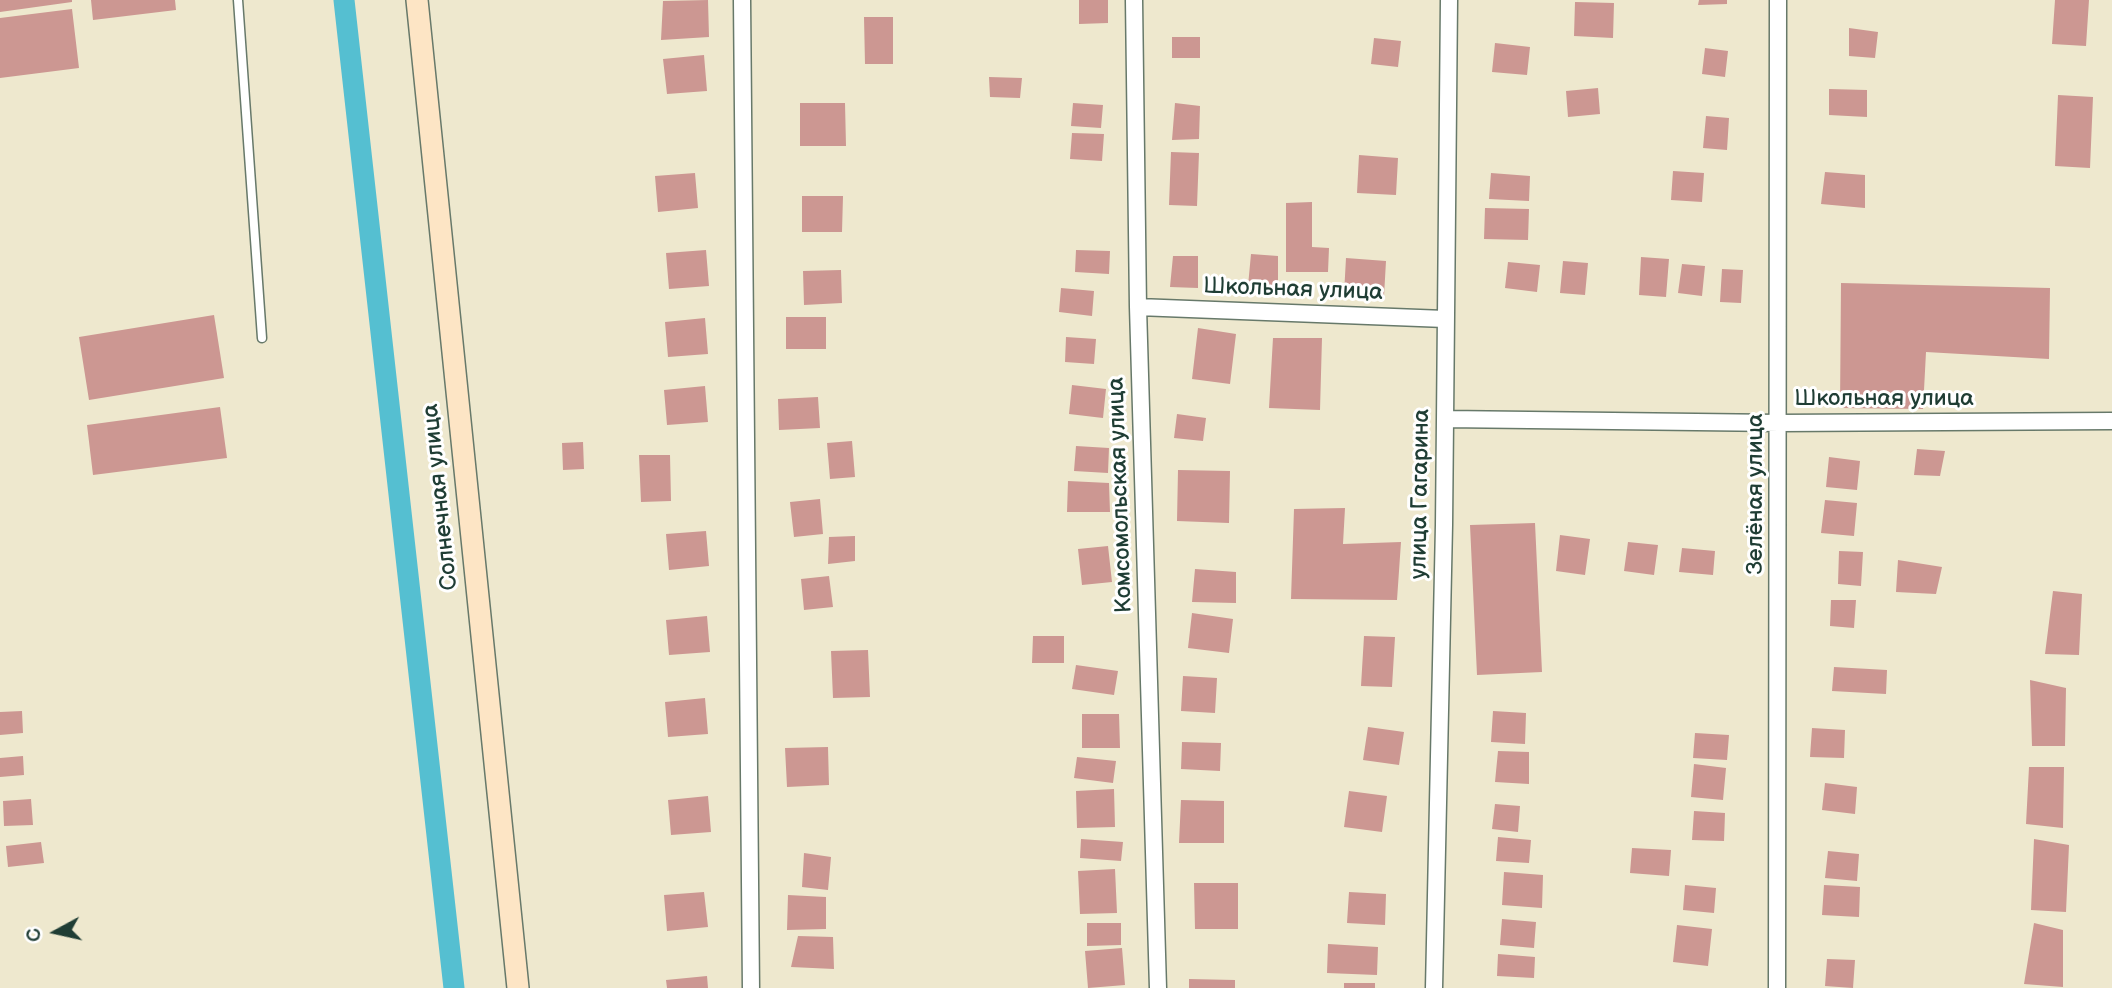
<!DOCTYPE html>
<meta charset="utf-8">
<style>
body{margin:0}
#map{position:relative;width:2112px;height:988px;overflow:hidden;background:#eee8ce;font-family:"Balsamiq Sans",sans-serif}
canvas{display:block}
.north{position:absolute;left:21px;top:897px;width:70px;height:70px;-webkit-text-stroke:5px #fff;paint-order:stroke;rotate:262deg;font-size:19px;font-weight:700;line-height:28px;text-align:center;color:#1f3d34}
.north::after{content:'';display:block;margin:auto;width:24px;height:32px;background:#1f3d34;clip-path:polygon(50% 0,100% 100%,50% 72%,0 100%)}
</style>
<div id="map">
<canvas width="2112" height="988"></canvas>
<div class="north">С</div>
</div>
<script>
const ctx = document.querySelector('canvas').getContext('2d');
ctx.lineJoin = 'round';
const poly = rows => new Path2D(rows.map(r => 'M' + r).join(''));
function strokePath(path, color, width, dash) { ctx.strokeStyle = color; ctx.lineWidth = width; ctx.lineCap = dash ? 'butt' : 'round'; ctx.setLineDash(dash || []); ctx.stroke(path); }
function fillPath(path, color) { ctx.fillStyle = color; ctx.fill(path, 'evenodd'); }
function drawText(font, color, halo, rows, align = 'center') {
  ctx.font = font + ' "Balsamiq Sans",sans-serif'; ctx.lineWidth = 6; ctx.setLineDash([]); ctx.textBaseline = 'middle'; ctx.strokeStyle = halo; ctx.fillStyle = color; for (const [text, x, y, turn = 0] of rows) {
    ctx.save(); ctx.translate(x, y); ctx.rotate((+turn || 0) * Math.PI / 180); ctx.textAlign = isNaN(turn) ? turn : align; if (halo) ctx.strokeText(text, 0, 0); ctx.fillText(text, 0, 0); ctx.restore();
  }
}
const canal = poly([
 [344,0,454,988]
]);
const building = poly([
 [0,0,72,0,72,2,0,12],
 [91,0,175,0,176,10,93,20],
 [708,0,709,37,661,40,663,1],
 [1079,0,1108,0,1108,23,1079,24],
 [1699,0,1727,0,1727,4,1698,5],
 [2055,0,2089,0,2086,46,2052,44],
 [1575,2,1614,3,1613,38,1574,36],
 [72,9,79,68,0,78,0,18],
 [864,17,893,17,893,64,865,64],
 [1849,28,1878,32,1875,58,1849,56],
 [1172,37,1200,37,1200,58,1172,58],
 [1374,38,1401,41,1398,67,1371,64],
 [1495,43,1530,47,1527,75,1492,72],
 [1705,48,1728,51,1725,77,1702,74],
 [704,55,707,91,667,94,663,59],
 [989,77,1022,78,1020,98,990,97],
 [1598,88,1600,114,1568,117,1566,91],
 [1829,89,1867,90,1867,117,1829,115],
 [2058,95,2093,97,2090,168,2055,166],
 [800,103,845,103,846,146,800,146],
 [1073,103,1103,105,1101,128,1071,126],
 [1175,103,1200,106,1199,139,1172,140],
 [1706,116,1729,118,1727,150,1703,148],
 [1072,133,1104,134,1102,161,1070,159],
 [1171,152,1199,153,1197,206,1169,205],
 [1359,155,1398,158,1396,195,1357,193],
 [1673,171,1704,173,1702,202,1671,200],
 [1825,172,1865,175,1865,208,1821,204],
 [695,173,698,208,658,212,655,176],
 [1491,173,1530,176,1529,201,1489,199],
 [802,196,843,196,842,232,802,232],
 [1312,202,1312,247,1329,248,1328,272,1286,272,1286,203],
 [1485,208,1529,209,1528,240,1484,239],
 [706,250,709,286,669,289,666,253],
 [1076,250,1110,251,1109,274,1075,272],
 [1251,254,1278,256,1278,286,1248,286],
 [1173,256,1198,256,1198,288,1170,287],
 [1641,257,1669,259,1666,297,1639,295],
 [1346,258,1386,261,1384,296,1344,294],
 [1563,261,1588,263,1585,295,1560,293],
 [1508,262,1540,265,1537,292,1505,288],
 [1682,264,1705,266,1702,296,1678,293],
 [1722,269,1743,270,1741,303,1720,302],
 [841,270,842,303,804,305,803,271],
 [1841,283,2050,288,2049,359,1926,352,1923,409,1840,408],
 [1061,288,1094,291,1092,316,1059,312],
 [214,315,224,378,89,400,79,337],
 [786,317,826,317,826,349,786,349],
 [705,318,708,354,668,357,665,322],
 [1198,328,1236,334,1230,384,1192,379],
 [1066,337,1096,339,1094,364,1065,362],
 [1273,338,1322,338,1320,410,1269,408],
 [1072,385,1106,389,1103,418,1069,414],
 [705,386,708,422,667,425,664,390],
 [818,397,820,428,779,430,778,399],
 [220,407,227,458,93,475,87,425],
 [1177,414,1206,418,1203,441,1174,438],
 [852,441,855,477,830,479,827,443],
 [583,442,584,469,563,470,562,443],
 [1076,446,1109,448,1108,473,1074,471],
 [1917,449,1945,451,1940,476,1914,475],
 [639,455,670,455,671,501,641,502],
 [1829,457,1860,461,1857,490,1826,487],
 [1178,470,1230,471,1229,523,1177,521],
 [1068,481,1109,483,1110,512,1067,512],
 [820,499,823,534,794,537,790,502],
 [1825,500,1857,503,1854,536,1821,533],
 [1345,508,1343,544,1401,542,1397,600,1291,599,1294,509],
 [1535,523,1542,672,1477,675,1470,525],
 [706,531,709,566,669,570,666,534],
 [1560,535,1590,539,1585,575,1556,571],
 [855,536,855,561,828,564,829,537],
 [1628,542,1658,545,1654,575,1624,571],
 [1108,546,1112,582,1082,585,1078,549],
 [1682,548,1715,551,1713,575,1679,572],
 [1839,551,1863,552,1861,586,1838,584],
 [1898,560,1942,567,1936,594,1896,592],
 [1195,569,1236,572,1236,603,1192,602],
 [829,576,833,607,804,610,801,579],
 [2053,591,2082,594,2079,655,2045,654],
 [1831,600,1856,600,1854,628,1830,626],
 [1192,613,1233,619,1229,653,1188,648],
 [707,616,710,652,669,655,666,620],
 [1033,636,1064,636,1064,663,1032,663],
 [1364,636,1395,637,1392,687,1361,686],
 [868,650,870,697,833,698,831,651],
 [1076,665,1118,671,1114,695,1072,689],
 [1834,667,1887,670,1886,694,1832,691],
 [1183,676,1217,678,1215,713,1181,711],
 [2030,680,2066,688,2065,746,2032,746],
 [705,698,708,734,668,737,665,702],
 [22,711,23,733,0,735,0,712],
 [1493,711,1526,713,1525,744,1491,742],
 [1082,714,1119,714,1120,748,1082,748],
 [1368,727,1404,732,1399,765,1363,760],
 [1812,728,1845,730,1844,758,1810,757],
 [1695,733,1729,735,1727,760,1693,758],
 [1182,742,1221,743,1220,771,1181,769],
 [828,747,829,785,787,787,785,748],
 [1498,751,1529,752,1529,784,1495,782],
 [23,756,24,775,0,777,0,758],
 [1077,757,1116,761,1113,783,1074,778],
 [1694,764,1726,768,1723,800,1691,797],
 [2029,767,2064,767,2063,828,2026,824],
 [1825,783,1857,787,1855,814,1822,810],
 [1114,789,1115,827,1077,828,1076,791],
 [1349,791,1387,796,1382,832,1344,827],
 [708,796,711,832,671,835,668,800],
 [31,799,33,825,4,826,3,801],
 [1181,800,1224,801,1224,843,1179,843],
 [1495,804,1520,806,1518,832,1492,829],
 [1694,811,1725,813,1724,841,1692,840],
 [1498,837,1531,840,1529,863,1496,861],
 [1081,839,1123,842,1121,861,1080,858],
 [2034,839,2069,845,2066,912,2031,910],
 [41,842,44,863,8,867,6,846],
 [1632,848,1671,850,1669,876,1630,873],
 [1828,851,1859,854,1857,881,1825,878],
 [804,853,831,857,828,890,802,887],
 [1115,869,1117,913,1080,914,1078,871],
 [1504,872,1543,875,1542,908,1502,905],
 [1194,883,1238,883,1238,929,1195,929],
 [1685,885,1716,888,1714,913,1683,910],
 [1824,885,1860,887,1859,917,1822,915],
 [704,892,708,927,667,931,664,895],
 [1349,892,1386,894,1385,925,1347,923],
 [788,895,826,897,826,929,787,930],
 [1502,919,1536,922,1534,948,1500,945],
 [1087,923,1121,923,1121,945,1087,946],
 [2034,923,2063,930,2063,987,2024,984],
 [1677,925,1712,929,1708,966,1673,962],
 [798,936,833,937,834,969,791,967],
 [1328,944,1378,947,1377,975,1327,973],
 [1122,948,1125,985,1088,988,1085,951],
 [1498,954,1535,957,1534,978,1497,976],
 [1827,959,1855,960,1853,988,1825,986],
 [707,976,708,988,667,988,666,980],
 [1189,979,1235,980,1235,988,1189,988],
 [1344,983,1375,983,1375,988,1344,988]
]);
const service = poly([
 [238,0,262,338]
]);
const minor = poly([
 [742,0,751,988],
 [1134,0,1138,307,1158,988],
 [1138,307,1445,319],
 [1446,419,1779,423,2112,421],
 [1434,988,1444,525,1449,0],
 [1777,988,1778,0]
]);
const secondary = poly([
 [417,0,518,988]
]);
const streetNames = [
 ["Школьная улица",1293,290,2],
 ["Школьная улица",1884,399],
 ["улица Гагарина",1421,494,-89],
 ["Зелёная улица",1756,494,-90],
 ["Комсомольская улица",1121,495,-92],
 ["Солнечная улица",441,497,-96]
];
strokePath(canal, '#55bfd1', 21);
fillPath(building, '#cc9792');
strokePath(service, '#67796a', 11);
strokePath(minor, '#67796a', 19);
strokePath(secondary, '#67796a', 24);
strokePath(service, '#fff', 8);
strokePath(minor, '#fff', 16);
strokePath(secondary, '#fde5c5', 21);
drawText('23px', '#1f3d34', '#fff', streetNames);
</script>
